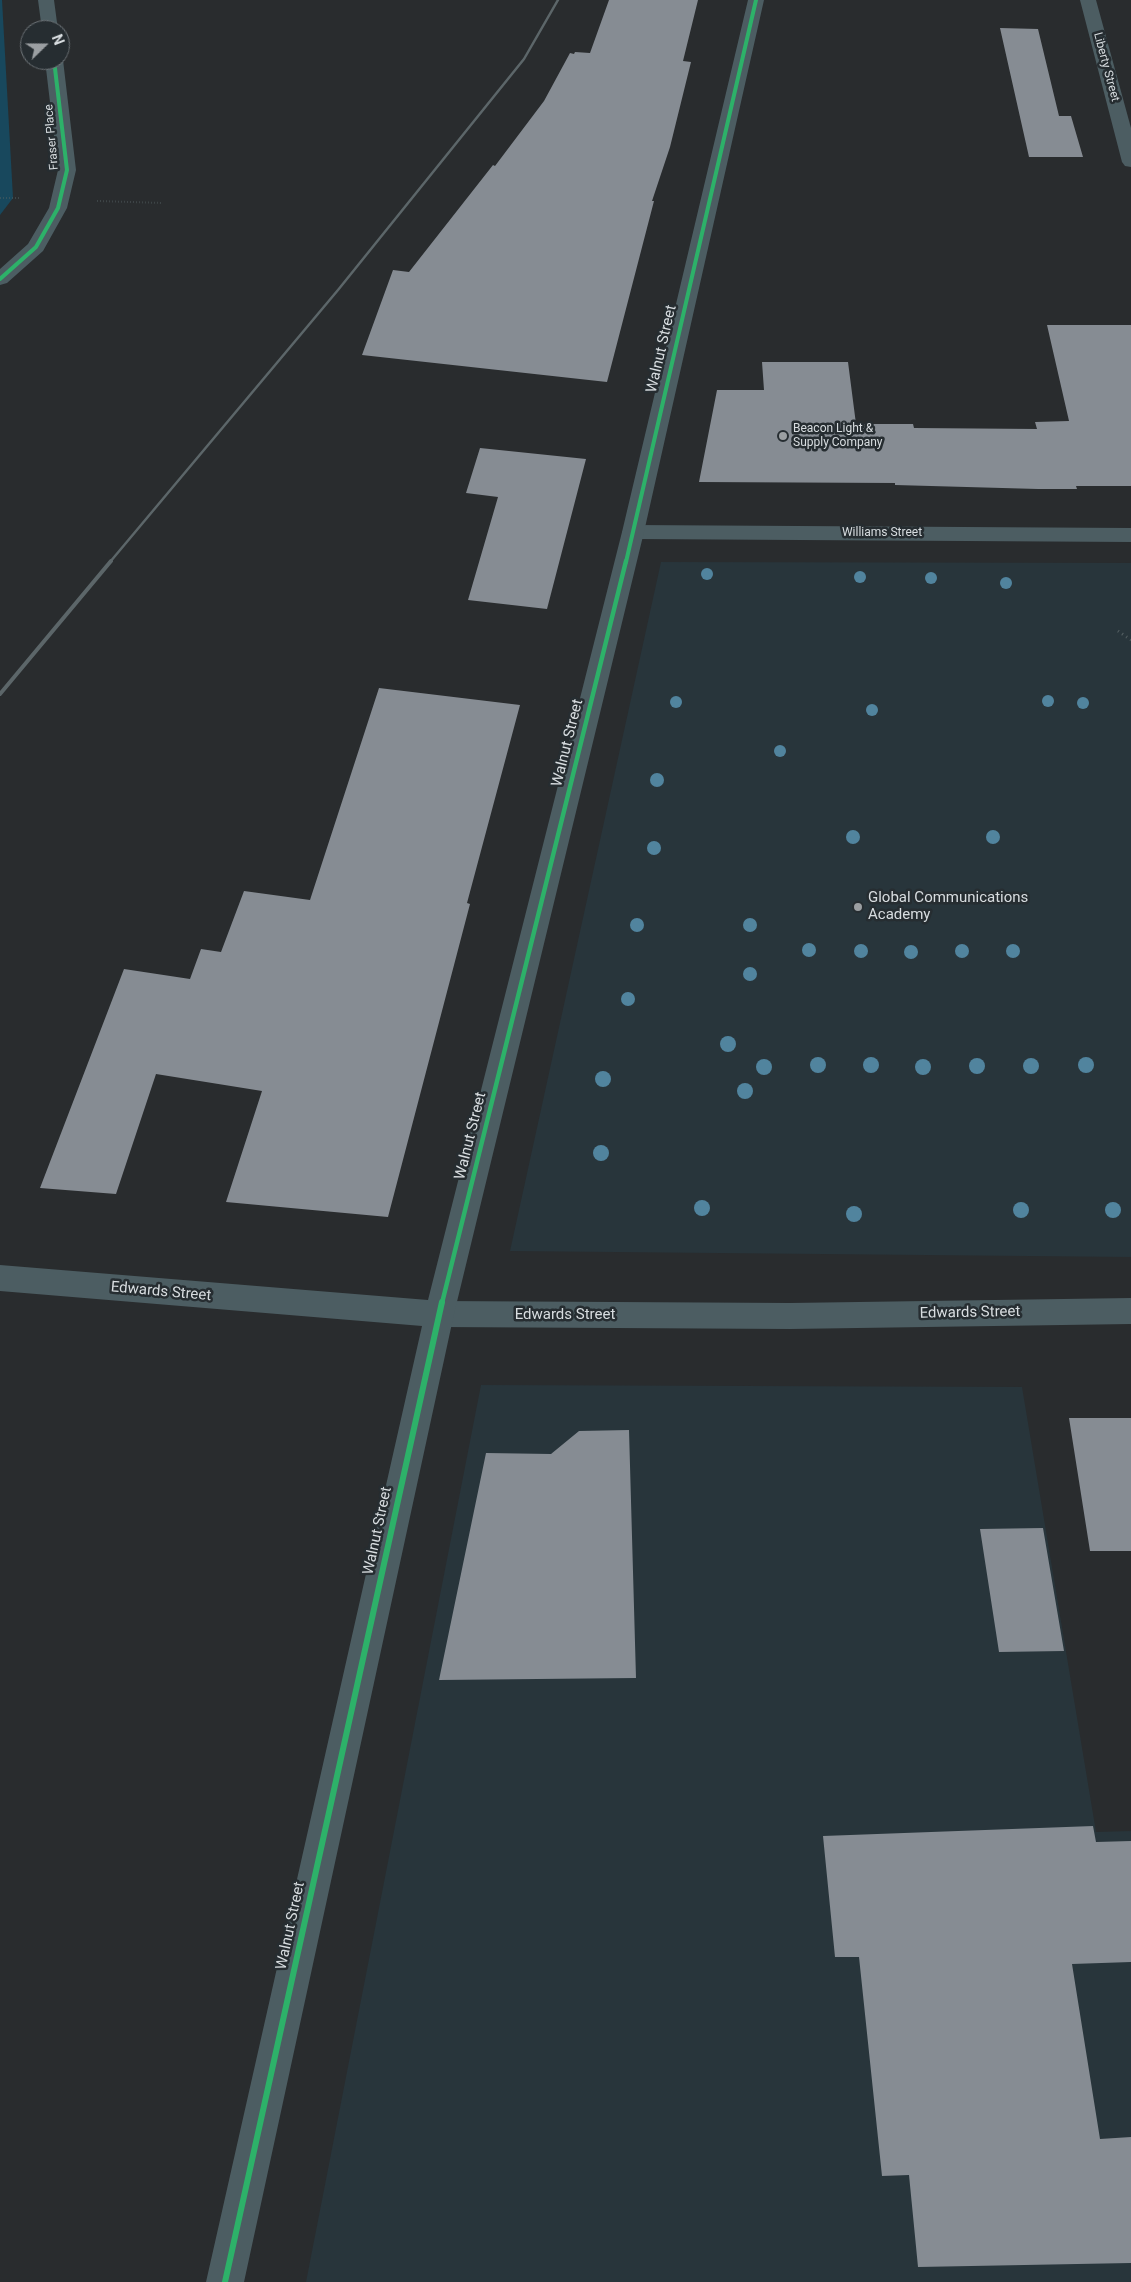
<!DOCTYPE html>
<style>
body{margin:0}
#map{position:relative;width:1131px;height:2282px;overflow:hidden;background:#292c2e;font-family:Roboto,sans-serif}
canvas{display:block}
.north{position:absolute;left:20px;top:20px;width:50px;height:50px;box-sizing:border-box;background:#262d31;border:1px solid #6d7377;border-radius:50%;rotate:68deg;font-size:14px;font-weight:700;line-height:20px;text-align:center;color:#d8dde0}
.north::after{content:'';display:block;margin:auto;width:18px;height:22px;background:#9b9fa2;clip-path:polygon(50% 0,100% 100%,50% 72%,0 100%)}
</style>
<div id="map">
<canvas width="1131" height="2282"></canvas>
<div class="north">N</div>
</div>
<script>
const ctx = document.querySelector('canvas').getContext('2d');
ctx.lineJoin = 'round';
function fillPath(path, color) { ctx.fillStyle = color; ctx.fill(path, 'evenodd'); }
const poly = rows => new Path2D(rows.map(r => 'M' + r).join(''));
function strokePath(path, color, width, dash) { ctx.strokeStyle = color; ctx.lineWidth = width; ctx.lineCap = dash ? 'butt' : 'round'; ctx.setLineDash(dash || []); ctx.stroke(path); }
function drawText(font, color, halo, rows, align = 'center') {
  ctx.font = font + ' Roboto,sans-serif'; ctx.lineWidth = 5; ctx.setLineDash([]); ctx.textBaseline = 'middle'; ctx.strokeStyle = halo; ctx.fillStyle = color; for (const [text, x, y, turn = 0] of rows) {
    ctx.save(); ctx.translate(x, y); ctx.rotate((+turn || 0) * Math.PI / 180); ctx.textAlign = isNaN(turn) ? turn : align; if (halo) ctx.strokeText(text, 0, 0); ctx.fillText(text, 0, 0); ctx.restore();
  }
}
const built = poly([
 [661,562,1131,563,1131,1257,510,1251],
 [481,1385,1022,1387,1096,1832,1131,1831,1131,2282,306,2282]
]);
const green = poly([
 [0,0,2,0,13,198,0,215]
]);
const building = poly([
 [609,0,698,0,683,61,691,62,670,147,652,201,654,201,607,382,362,355,393,270,409,272,493,165,495,166,544,101,570,53,574,54,575,52,590,53],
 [1000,28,1038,29,1059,116,1071,116,1083,157,1029,157],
 [1047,325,1131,325,1131,486,1076,486,1077,489,1038,489,895,485,895,483,699,482,717,390,764,390,762,362,848,362,856,424,913,424,914,428,1037,429,1035,422,1069,421],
 [480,448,586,459,547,609,468,600,498,497,466,493],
 [379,688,520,705,467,903,470,904,388,1217,226,1202,262,1091,156,1074,116,1194,40,1188,124,969,190,979,201,949,221,952,244,891,310,900],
 [1069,1418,1131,1418,1131,1551,1090,1551],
 [629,1430,636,1678,439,1680,486,1453,551,1454,579,1431],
 [1043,1528,1064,1651,999,1652,980,1529],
 [1093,1826,1096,1842,1131,1841,1131,1962,1072,1964,1100,2139,1131,2137,1131,2263,918,2267,909,2175,882,2176,859,1957,835,1957,823,1836]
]);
const pathFar1 = poly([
 [0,198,20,198],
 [97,201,163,203]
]);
const path = poly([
 [1118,631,1131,640]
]);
const minor = poly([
 [1080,0,1096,0,1131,128,1131,167,1125,166,1122,162,1080,0],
 [633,525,1131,528,1131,542,633,539,625,537,622,532,625,527,633,525],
 [1131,1298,1131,1324,790,1329,439,1327,429,1323,424,1314,429,1305,439,1301,790,1303,1131,1298]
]);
const tertiary = poly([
 [38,0,54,0,58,30,42,30,38,0],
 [748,0,764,0,644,532,454,1314,244,2282,206,2282,422,1326,0,1291,0,1265,428,1300,622,532,748,0],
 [60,56,63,60,76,170,67,208,43,251,7,283,0,285,0,269,28,244,49,208,58,170,45,60,60,60,60,56]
]);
const railFar1 = poly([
 [110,562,338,290,524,59,558,0]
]);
const rail = poly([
 [0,694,111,561]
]);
const cyclewayFar2 = poly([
 [0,279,36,247,58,208,67,170,54,60],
 [626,562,756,0]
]);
const cyclewayFar1 = poly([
 [442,1303,626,561]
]);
const cycleway = poly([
 [225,2282,442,1302]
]);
const trees = [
 [707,574,6],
 [860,577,6],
 [931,578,6],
 [1006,583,6],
 [1048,701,6],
 [676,702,6],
 [1083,703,6],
 [872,710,6],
 [780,751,6],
 [657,780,7],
 [853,837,7],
 [993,837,7],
 [654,848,7],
 [637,925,7],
 [750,925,7],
 [809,950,7],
 [861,951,7],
 [962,951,7],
 [1013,951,7],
 [911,952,7],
 [750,974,7],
 [628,999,7],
 [728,1044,8],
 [818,1065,8],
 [871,1065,8],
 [1086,1065,8],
 [977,1066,8],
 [1031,1066,8],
 [764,1067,8],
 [923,1067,8],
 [603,1079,8],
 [745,1091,8],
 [601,1153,8],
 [702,1208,8],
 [1021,1210,8],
 [1113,1210,8],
 [854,1214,8]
];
const markers = [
 [783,436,5,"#9b9fa2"],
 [858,907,5,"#9b9fa2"]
];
const farStreetnames = [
 ["Liberty Street",1106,67,75],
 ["Fraser Place",52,137,-95],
 ["Williams Street",882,533]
];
const farPoinames = [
 ["Beacon Light &",793,429],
 ["Supply Company",793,443]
];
const streetNames = [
 ["Walnut Street",662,349,-77],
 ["Walnut Street",568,743,-76],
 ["Walnut Street",471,1136,-76],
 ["Edwards Street",161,1292,5],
 ["Edwards Street",970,1313,-1],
 ["Edwards Street",565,1315],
 ["Walnut Street",378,1531,-78],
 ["Walnut Street",291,1926,-78]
];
const poiNames = [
 ["Global Communications",868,898],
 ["Academy",868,915]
];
fillPath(built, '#28353b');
fillPath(green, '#18485d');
fillPath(building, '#868c93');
strokePath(pathFar1, '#556063', 2, [0.5, 2.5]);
strokePath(path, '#556063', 3, [1, 4]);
fillPath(minor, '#4c5d62');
fillPath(tertiary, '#4c5d62');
strokePath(railFar1, '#5c6669', 2.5);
strokePath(rail, '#5c6669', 4);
strokePath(cyclewayFar2, '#2db169', 4);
strokePath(cyclewayFar1, '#2db169', 4.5);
strokePath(cycleway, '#2db169', 6);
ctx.fillStyle = '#51849e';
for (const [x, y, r] of trees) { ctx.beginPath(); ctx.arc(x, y, r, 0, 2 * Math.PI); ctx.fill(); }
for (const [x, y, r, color] of markers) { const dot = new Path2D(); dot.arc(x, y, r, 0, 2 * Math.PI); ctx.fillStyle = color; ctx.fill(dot); strokePath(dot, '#262d31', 2); }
drawText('12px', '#d8dde0', '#262d31', farStreetnames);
drawText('12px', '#d8dde0', '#262d31', farPoinames, 'left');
drawText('15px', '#d8dde0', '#262d31', streetNames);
drawText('15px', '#d8dde0', '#262d31', poiNames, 'left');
</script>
